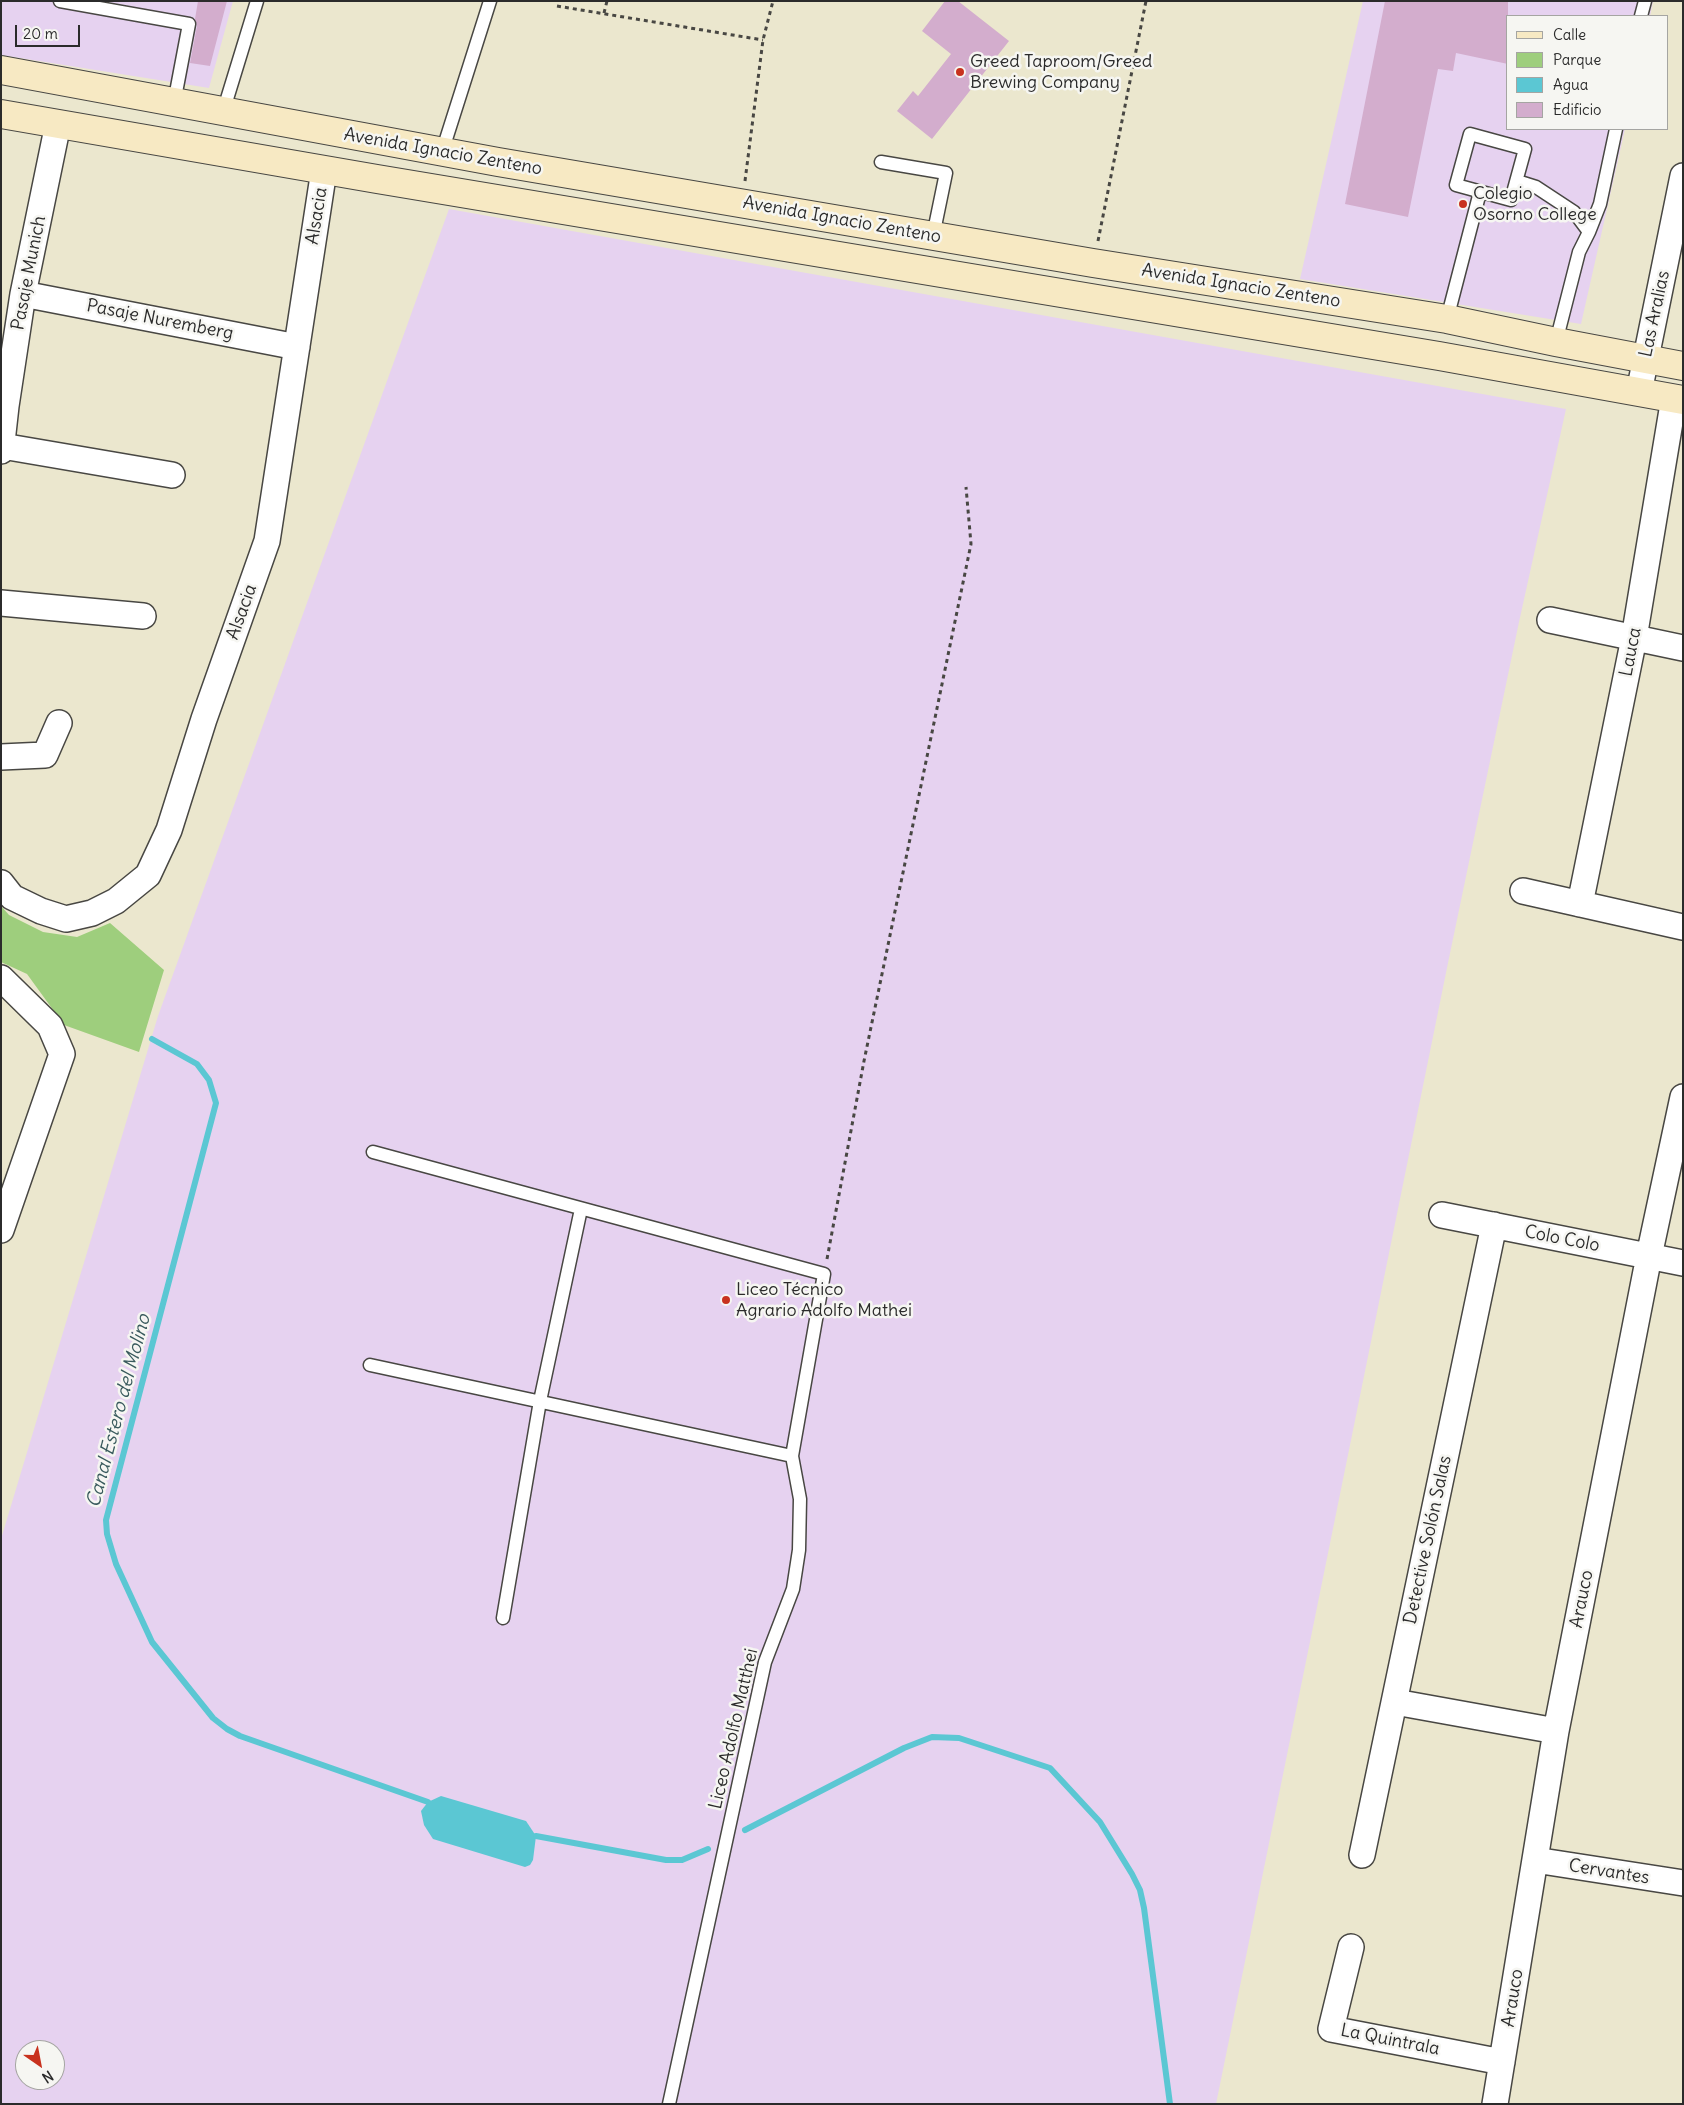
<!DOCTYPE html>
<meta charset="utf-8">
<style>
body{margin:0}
#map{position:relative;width:1684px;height:2105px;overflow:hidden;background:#ebe7ce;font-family:Delius,sans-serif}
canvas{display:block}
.frame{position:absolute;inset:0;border:2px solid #2b2b2b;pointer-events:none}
.legend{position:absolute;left:1506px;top:15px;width:162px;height:115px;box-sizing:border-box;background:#f6f6f2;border:1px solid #a5a5a2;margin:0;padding:6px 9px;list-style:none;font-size:15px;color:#2b2b2b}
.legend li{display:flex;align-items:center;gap:10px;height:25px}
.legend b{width:25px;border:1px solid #a5a5a2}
.north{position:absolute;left:15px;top:2040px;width:50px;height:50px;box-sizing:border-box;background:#f6f6f2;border:1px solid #a5a5a2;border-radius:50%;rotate:147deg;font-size:14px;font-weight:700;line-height:20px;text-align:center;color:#2b2b2b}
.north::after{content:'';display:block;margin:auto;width:18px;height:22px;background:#c8321e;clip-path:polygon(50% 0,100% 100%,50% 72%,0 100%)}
.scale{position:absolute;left:15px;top:25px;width:65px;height:22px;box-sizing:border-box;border:2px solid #2b2b2b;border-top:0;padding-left:6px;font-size:15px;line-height:18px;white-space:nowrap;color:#2b2b2b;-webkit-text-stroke:4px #f6f6f2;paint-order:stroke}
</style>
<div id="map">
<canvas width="1684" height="2105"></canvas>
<div class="frame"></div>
<ul class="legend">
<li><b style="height:6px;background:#f7e9c3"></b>Calle</li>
<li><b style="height:14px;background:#9ece7d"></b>Parque</li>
<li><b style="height:14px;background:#5bc7d3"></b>Agua</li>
<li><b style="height:14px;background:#d3adcd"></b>Edificio</li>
</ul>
<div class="north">N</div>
<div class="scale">20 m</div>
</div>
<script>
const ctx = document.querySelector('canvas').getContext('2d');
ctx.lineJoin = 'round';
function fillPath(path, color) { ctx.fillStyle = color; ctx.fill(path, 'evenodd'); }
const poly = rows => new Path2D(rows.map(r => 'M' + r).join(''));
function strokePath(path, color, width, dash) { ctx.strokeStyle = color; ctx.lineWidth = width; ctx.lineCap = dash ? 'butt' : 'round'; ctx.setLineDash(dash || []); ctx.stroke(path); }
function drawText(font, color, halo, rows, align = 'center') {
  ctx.font = font + ' Delius,sans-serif'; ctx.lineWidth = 5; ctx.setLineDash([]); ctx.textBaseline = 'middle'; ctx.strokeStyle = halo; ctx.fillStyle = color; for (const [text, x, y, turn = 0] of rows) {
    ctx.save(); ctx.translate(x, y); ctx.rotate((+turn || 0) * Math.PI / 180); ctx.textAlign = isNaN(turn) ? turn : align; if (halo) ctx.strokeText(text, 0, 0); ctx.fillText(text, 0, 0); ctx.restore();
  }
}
const built = poly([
 [1,1,233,1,209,88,1,55],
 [1363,1,1653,1,1650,16,1508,16,1508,129,1625,129,1581,324,1300,279],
 [449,209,1566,409,1519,622,1449,958,1216,2104,1,2104,1,1539,158,1016],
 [25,2050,55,2050,55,2080,25,2080]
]);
const green = poly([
 [1,906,9,915,43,932,77,937,110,923,164,970,139,1052,64,1025,27,974,1,962]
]);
const water = poly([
 [441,1796,526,1821,536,1836,533,1860,530,1865,525,1867,433,1839,424,1825,421,1811,428,1802]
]);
const stream = poly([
 [152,1039,197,1064,209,1080,216,1103,106,1520,107,1534,116,1564,152,1642,213,1718,227,1729,240,1736,428,1802],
 [745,1830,904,1748,932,1737,959,1738,1050,1768,1100,1822,1132,1874,1140,1890,1144,1908,1170,2104],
 [536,1836,666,1860,682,1860,708,1849]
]);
const building = poly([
 [198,1,227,1,210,66,190,63,197,26,195,19],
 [945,1,958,1,1009,41,932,139,897,111,913,91,918,96,951,54,922,31],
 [1385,1,1508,1,1508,64,1456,53,1453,71,1438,69,1408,217,1345,204]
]);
const path = poly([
 [557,6,763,40],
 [604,13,607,1],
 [745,181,763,40,773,1],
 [1098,241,1146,1],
 [827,1259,864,1061,971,544,966,487]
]);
const service = poly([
 [60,1,189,24,174,103],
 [1641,16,1645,1],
 [223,112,257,1],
 [1470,134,1525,149,1511,200,1456,185,1470,134],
 [442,152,490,1],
 [881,162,946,173,933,236],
 [1517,181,1536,187,1574,212,1589,232],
 [1447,319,1480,192],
 [1556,342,1579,252,1589,232,1600,204,1616,129],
 [373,1152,824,1274,792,1456,800,1499,799,1550,793,1589,765,1662,669,2104],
 [370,1365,792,1456],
 [503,1618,540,1401,581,1209]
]);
const minor = poly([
 [23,294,297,347],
 [1639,392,1683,176],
 [2,446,172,475],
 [1,451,6,406,23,294,58,124],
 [1,603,143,616],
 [1550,620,1683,648],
 [1,757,45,755,59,723],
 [1,883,12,897,41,911,66,919,92,913,116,901,148,875,169,830,204,719,267,541,324,170],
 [1523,891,1683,927],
 [1580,904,1634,638,1674,398],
 [1,978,50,1026,62,1054,1,1230],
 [1442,1215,1683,1263],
 [1395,1702,1556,1731],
 [1362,1855,1494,1225],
 [1535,1860,1683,1883],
 [1351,1947,1331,2029,1502,2062],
 [1495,2104,1556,1731,1649,1256,1683,1097]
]);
const secondary = poly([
 [1,70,498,162,1093,263,1447,319,1556,342,1683,366],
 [1,114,377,179,1439,356,1683,400]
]);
const markers = [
 [960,72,5,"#c8321e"],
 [1463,204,5,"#c8321e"],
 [726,1300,5,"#c8321e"]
];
const poiNames = [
 ["Greed Taproom/Greed",970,62],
 ["Brewing Company",970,83],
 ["Colegio",1473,194],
 ["Osorno College",1473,215],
 ["Liceo Técnico",736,1290],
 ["Agrario Adolfo Mathei",736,1311]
];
const streetNames = [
 ["Avenida Ignacio Zenteno",443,152,10],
 ["Alsacia",317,216,-81],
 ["Avenida Ignacio Zenteno",842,220,10],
 ["Pasaje Munich",29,273,-79],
 ["Avenida Ignacio Zenteno",1241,286,9],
 ["Las Aralias",1655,314,-78],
 ["Pasaje Nuremberg",160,320,11],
 ["Alsacia",242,612,-70],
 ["Lauca",1631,652,-79],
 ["Colo Colo",1562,1239,11],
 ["Detective Solón Salas",1428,1540,-78],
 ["Arauco",1582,1599,-79],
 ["Liceo Adolfo Matthei",734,1729,-77],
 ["Cervantes",1609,1872,9],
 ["Arauco",1513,1998,-81],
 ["La Quintrala",1390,2040,11]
];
const waterNames = [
 ["Canal Estero del Molino",119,1411,-75]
];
fillPath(built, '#e6d2f0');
fillPath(green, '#9ece7d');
fillPath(water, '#5bc7d3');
strokePath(stream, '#5bc7d3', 6);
fillPath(building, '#d3adcd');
strokePath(service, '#484743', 15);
strokePath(minor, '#484743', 28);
strokePath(secondary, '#484743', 30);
strokePath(path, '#484743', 3, [4, 4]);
strokePath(service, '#fff', 12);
strokePath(minor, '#fff', 25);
strokePath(secondary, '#f7e9c3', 28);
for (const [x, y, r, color] of markers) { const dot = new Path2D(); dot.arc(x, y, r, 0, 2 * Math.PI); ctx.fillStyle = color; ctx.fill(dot); strokePath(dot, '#f6f6f2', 2); }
drawText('18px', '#2b2b2b', '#f6f6f2', poiNames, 'left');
drawText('18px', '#2b2b2b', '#f6f6f2', streetNames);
drawText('italic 19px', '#395a5d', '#f6f6f2', waterNames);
</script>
